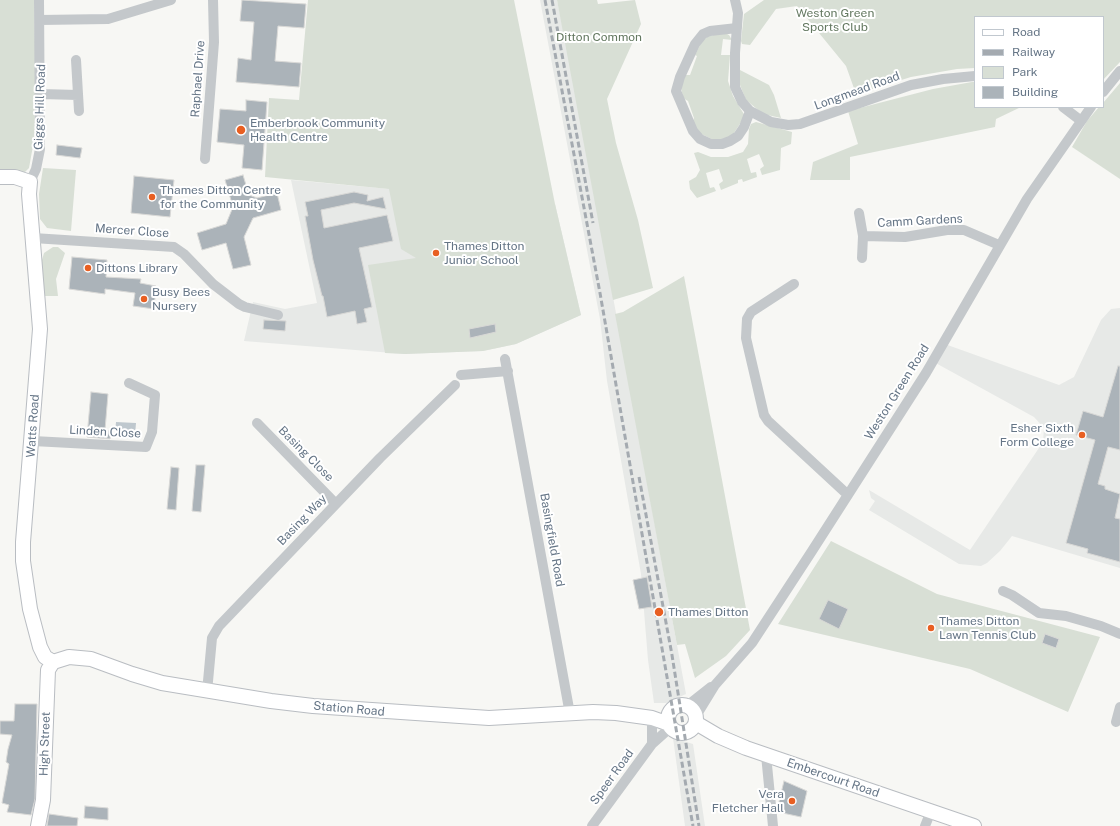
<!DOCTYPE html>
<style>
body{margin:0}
#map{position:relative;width:1120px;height:826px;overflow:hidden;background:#f7f7f4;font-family:"Public Sans",sans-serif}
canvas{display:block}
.legend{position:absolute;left:974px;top:16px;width:130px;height:92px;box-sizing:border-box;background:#fff;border:1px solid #c1c8cf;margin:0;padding:5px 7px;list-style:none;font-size:12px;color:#657586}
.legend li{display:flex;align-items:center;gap:8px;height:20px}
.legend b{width:20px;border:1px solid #c1c8cf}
</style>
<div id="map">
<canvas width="1120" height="826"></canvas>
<ul class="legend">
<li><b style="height:5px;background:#fff"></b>Road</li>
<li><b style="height:5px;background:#a4aab0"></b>Railway</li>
<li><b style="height:11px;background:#d8dfd5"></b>Park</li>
<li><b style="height:11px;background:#abb3b9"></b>Building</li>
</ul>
</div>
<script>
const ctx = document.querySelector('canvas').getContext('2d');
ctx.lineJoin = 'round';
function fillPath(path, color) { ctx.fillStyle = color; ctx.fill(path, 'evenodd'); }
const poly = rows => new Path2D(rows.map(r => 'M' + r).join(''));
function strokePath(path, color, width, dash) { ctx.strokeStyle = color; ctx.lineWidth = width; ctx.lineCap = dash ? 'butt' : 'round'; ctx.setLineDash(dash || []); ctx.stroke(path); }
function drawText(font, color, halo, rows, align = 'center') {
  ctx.font = font + ' "Public Sans",sans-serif'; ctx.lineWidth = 4; ctx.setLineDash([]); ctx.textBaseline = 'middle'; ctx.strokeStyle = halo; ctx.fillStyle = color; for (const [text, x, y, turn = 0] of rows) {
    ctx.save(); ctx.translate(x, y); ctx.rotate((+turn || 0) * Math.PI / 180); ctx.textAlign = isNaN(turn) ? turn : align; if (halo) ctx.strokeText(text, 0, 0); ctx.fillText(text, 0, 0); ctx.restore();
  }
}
const built = poly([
 [540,0,557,0,566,41,686,694,666,703,654,703,648,660,641,574,607,381,600,319],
 [291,180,555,204,581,315,516,344,483,351,405,354,244,341,253,302,285,309,317,303],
 [1120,308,1120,568,1012,536,1000,551,987,563,981,566,959,564,869,510,875,501,871,498,869,490,970,550,1043,442,1044,428,1034,417,932,361,942,343,1059,385,1074,377,1101,320,1111,309],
 [673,738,693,744,705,826,685,826]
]);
const green = poly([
 [0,0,34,0,36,86,34,140,29,168,25,172,0,172],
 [308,0,514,0,555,204,581,315,516,344,483,351,405,354,385,353,368,265,416,258,401,249,389,189,265,177,269,98,299,100],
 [557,0,597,0,598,4,635,0,641,24,607,99,616,143,638,220,653,288,613,300],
 [764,0,1120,0,1120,62,1103,80,1103,17,975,17,975,68,957,69,911,77,856,94,846,66,797,6,776,9,750,45,742,44,741,41,744,14],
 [723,32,729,35,732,40,723,39,721,55,730,55,728,81,733,96,745,116,732,136,716,141,699,133,692,124,694,118,688,101,683,98,681,87,684,75,690,75,697,56,695,55,702,41,707,37],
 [740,70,769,85,774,95,781,118,763,114,746,100,738,80],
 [972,82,975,82,975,107,1021,107,996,119,995,127,850,157,850,180,810,180,813,162,858,144,848,111,933,89],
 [1120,83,1120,179,1072,147,1087,121,1099,107,1103,107,1103,103],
 [756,122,792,132,791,144,781,148,780,170,762,175,760,169,764,166,759,154,747,159,751,173,756,172,757,177,743,182,742,179,738,180,738,183,721,190,719,184,723,181,719,169,706,173,710,188,714,187,716,191,697,198,690,189,689,181,696,177,700,170,694,153,698,152,711,157,728,157,743,152,748,144,749,129,751,124],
 [43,168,76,170,71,231,47,228,40,219,39,194],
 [53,247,58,247,65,253,56,279,58,296,43,296,42,260,44,253],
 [684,276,750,630,726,656,695,678,685,644,677,645,615,314,623,312],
 [831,541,937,594,1100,637,1068,712,970,669,778,624]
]);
const water = poly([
 [116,422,136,423,135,435,115,434]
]);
const building = poly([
 [242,0,306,4,304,28,278,26,275,61,301,63,299,87,236,82,238,58,251,60,254,22,240,21,242,0],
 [246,100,267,102,262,170,242,168,244,145,217,142,220,109,246,111,246,100],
 [57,145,82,148,80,158,56,155,57,145],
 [243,175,249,195,257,198,277,193,281,210,253,218,244,237,251,265,233,269,226,243,202,250,197,233,226,224,233,207,225,180,243,175],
 [134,176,174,180,170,217,131,213,134,176],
 [354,192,368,195,367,201,383,197,386,209,354,203,321,210,324,228,387,215,393,241,359,248,372,307,364,309,367,322,357,324,355,311,327,317,323,296,322,296,313,260,305,216,308,216,305,202,354,192],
 [72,257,107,260,106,277,141,279,140,283,156,286,154,309,133,306,135,293,105,289,105,294,69,289,72,257],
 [264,320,286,321,285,331,263,329,264,320],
 [495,324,496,332,470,338,469,329,495,324],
 [1118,366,1120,366,1120,450,1108,447,1098,484,1105,486,1105,489,1120,494,1115,518,1120,519,1120,562,1087,553,1088,549,1066,543,1095,440,1076,435,1083,411,1103,417,1118,366],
 [91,392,108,394,105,430,111,431,110,439,87,437,91,392],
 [196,465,205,465,201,512,192,511,196,465],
 [171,467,179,468,176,510,167,509,171,467],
 [647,577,652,607,639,609,633,580,647,577],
 [828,600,848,609,839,629,819,619,828,600],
 [1045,634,1059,639,1056,648,1042,643,1045,634],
 [15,704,37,704,35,799,31,815,7,812,9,805,2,803,9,764,6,762,8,749,12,735,0,734,0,721,14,721,15,704],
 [784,781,807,791,801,817,778,812,778,806,784,781],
 [85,806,108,808,108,820,84,818,85,806],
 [49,814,78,818,77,826,47,826,49,814]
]);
const street = poly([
 [735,0,738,13,735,53,735,87,742,102,750,111,771,122,788,125,800,124,911,85,943,79,975,76],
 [40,20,108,19,171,0],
 [737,28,710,31,703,34,695,44,680,77,676,91,693,131,700,139,711,144,722,144,730,141,738,136,744,127,750,111],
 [76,60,79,111],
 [1103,92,1120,71],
 [41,94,78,95],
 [1063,107,1080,120],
 [205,159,214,42,213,0],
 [30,182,36,169,40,149,39,0],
 [859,213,863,236,862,258],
 [863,236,905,237,947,230,964,230,999,245],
 [33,238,174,247,184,254,213,284,239,304,245,307,278,315],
 [794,284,751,312,747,319,746,338,764,415,768,421,848,495],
 [505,359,570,714],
 [461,375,508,371],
 [257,423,336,504],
 [33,441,146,447,152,432,155,395,129,383],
 [1003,591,1012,595,1039,613,1066,616,1101,626,1120,634],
 [207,692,212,638,219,626,380,458,455,385],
 [687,706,711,687],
 [696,716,715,685,752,643,812,551,926,373,1027,199,1091,107],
 [1116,722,1120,707],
 [652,744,652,718],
 [766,755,773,826],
 [592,826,652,744,671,727],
 [925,826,931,811]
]);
const secondary = poly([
 [0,177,15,177,30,182,29,194,40,329,23,542,23,561,30,609,40,647,45,657,53,662],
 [53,662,69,657,91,659,132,674,162,683,271,701,313,706,489,718,593,712,616,713,652,718,669,724],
 '668 719a14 14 0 1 1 28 0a14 14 0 1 1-28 0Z',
 [696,723,718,736,746,748,974,826],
 [38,826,43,800,48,670,53,662]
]);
const rail = poly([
 [545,0,600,293,693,826],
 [552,0,593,223],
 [639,477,672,655,699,826]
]);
const markers = [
 [241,130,5,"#e85f22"],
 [152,197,4,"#e85f22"],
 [436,253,4,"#e85f22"],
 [88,268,4,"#e85f22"],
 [144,299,4,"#e85f22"],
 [1082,435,4,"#e85f22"],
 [659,612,5,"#e85f22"],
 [931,628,4,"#e85f22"],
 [792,801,4,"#e85f22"]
];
const parkNames = [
 ["Weston Green",835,13],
 ["Sports Club",835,27],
 ["Ditton Common",599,37]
];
const streetNames = [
 ["Raphael Drive",198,79,-86],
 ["Longmead Road",857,91,-20],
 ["Giggs Hill Road",40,107,-88],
 ["Camm Gardens",920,221,-3],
 ["Mercer Close",132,231,4],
 ["Weston Green Road",897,392,-58],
 ["Watts Road",33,426,-86],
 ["Linden Close",105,432,3],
 ["Basing Close",306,454,45],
 ["Basing Way",302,520,-46],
 ["Basingfield Road",552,540,80],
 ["Station Road",349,709,5],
 ["High Street",45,744,-88],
 ["Speer Road",612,777,-54],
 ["Embercourt Road",833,778,19]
];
const poiNames = [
 ["Emberbrook Community",250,123],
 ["Health Centre",250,137],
 ["Thames Ditton Centre",160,190],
 ["for the Community",160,204],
 ["Thames Ditton",444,246],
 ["Junior School",444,260],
 ["Dittons Library",96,268],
 ["Busy Bees",152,292],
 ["Nursery",152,306],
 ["Esher Sixth",1074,428,"right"],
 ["Form College",1074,442,"right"],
 ["Thames Ditton",668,612],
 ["Thames Ditton",939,621],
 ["Lawn Tennis Club",939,635],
 ["Vera",784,794,"right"],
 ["Fletcher Hall",784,808,"right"]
];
fillPath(built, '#e7e9e7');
fillPath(green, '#d8dfd5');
fillPath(water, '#bfc8ce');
fillPath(building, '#abb3b9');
strokePath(building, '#d8d8d6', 1);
strokePath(secondary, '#b9bdc2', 16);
strokePath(street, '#c4c8cb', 10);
strokePath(secondary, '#fff', 14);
strokePath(rail, '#a4aab0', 3, [6, 3]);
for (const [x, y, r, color] of markers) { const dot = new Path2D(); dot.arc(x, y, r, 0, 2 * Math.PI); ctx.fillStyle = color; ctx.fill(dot); strokePath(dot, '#fff', 1.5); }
drawText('12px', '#637860', '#fff', parkNames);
drawText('12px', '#657586', '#fff', streetNames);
drawText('12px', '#657586', '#fff', poiNames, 'left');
</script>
